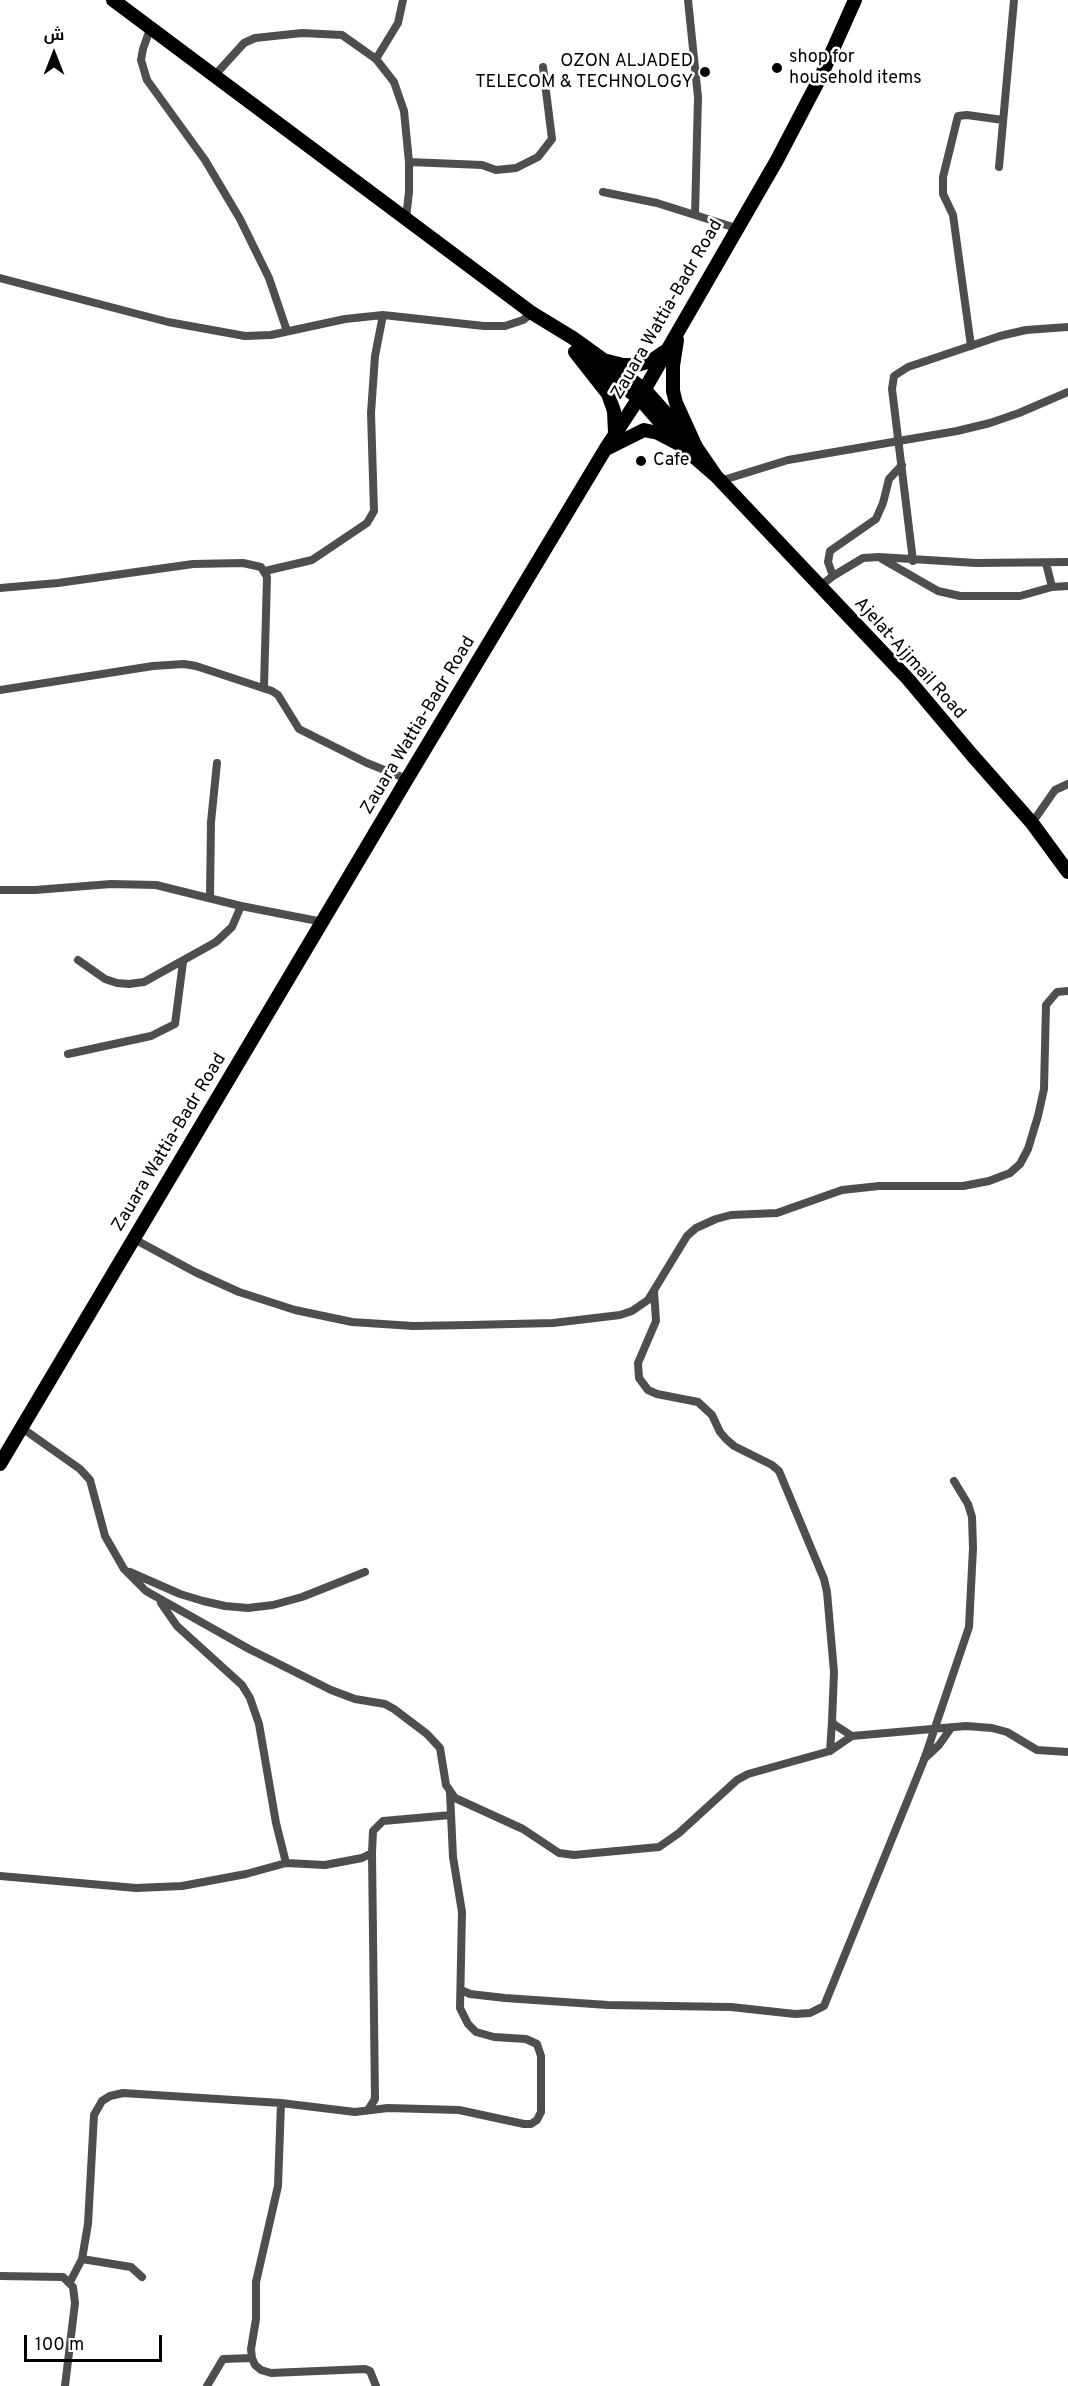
<!DOCTYPE html>
<meta charset="utf-8">
<style>
body{margin:0}
#map{position:relative;width:1068px;height:2386px;overflow:hidden;background:#fff;font-family:Overpass,Cairo,sans-serif}
canvas{display:block}
.north{position:absolute;left:24px;top:24px;width:60px;height:60px;-webkit-text-stroke:4px #fff;paint-order:stroke;rotate:0deg;font-size:16px;font-weight:700;line-height:24px;text-align:center;color:#000}
.north::after{content:'';display:block;margin:auto;width:21px;height:27px;background:#000;clip-path:polygon(50% 0,100% 100%,50% 72%,0 100%)}
.scale{position:absolute;left:24px;top:2335px;width:138px;height:27px;box-sizing:border-box;border:3px solid #000;border-top:0;padding-left:8px;font-size:18px;line-height:21px;white-space:nowrap;color:#000;-webkit-text-stroke:4px #fff;paint-order:stroke}
</style>
<div id="map">
<canvas width="1068" height="2386"></canvas>
<div class="north">ش</div>
<div class="scale">100 m</div>
</div>
<script>
const ctx = document.querySelector('canvas').getContext('2d');
ctx.lineJoin = 'round';
const poly = rows => new Path2D(rows.map(r => 'M' + r).join(''));
function strokePath(path, color, width, dash) { ctx.strokeStyle = color; ctx.lineWidth = width; ctx.lineCap = dash ? 'butt' : 'round'; ctx.setLineDash(dash || []); ctx.stroke(path); }
function drawText(font, color, halo, rows, align = 'center') {
  ctx.font = font + ' Overpass,sans-serif'; ctx.lineWidth = 5; ctx.setLineDash([]); ctx.textBaseline = 'middle'; ctx.strokeStyle = halo; ctx.fillStyle = color; for (const [text, x, y, turn = 0] of rows) {
    ctx.save(); ctx.translate(x, y); ctx.rotate((+turn || 0) * Math.PI / 180); ctx.textAlign = isNaN(turn) ? turn : align; if (halo) ctx.strokeText(text, 0, 0); ctx.fillText(text, 0, 0); ctx.restore();
  }
}
const minor = poly([
 [688,0,698,97,695,215],
 [150,29,143,49,141,60,147,80,205,160,240,219,269,278,287,331],
 [376,59,398,23,403,0],
 [215,75,244,43,255,38,302,33,342,35,376,59,394,82,404,111,409,162,409,192,406,218],
 [409,162,482,165,496,170,516,168,538,157,552,139,543,67],
 [999,167,1014,0],
 [603,192,657,203,736,228],
 [0,278,168,322,245,336,271,335,345,319,383,315,484,326,505,326,523,320,532,313],
 [971,346,953,215,943,194,943,177,958,116,967,115,1003,120],
 [720,481,788,460,957,431,990,423,1019,413,1068,392],
 [882,559,938,591,960,596,1020,596,1052,587,1068,586],
 [913,561,892,389,894,376,908,367,1000,336,1026,330,1068,327],
 [1046,563,1052,587],
 [265,571,312,560,367,523,374,511,371,413,375,356,383,315],
 [833,576,828,562,830,551,876,519,883,503,889,479,902,465],
 [819,587,833,576,863,558,879,557,976,563,1068,562],
 [0,588,58,583,193,564,243,563,261,567,267,577,264,687],
 [0,690,153,666,184,664,196,666,272,691,278,695,299,729,367,763,407,779],
 [1032,823,1055,790,1068,784],
 [0,890,35,890,111,884,156,885,241,906,323,922],
 [210,897,211,822,217,763],
 [78,960,105,979,117,983,129,984,144,982,216,942,232,927,241,906],
 [68,1054,151,1036,175,1024,183,962],
 [134,1239,195,1272,239,1292,295,1310,352,1322,413,1326,470,1325,553,1323,620,1315,632,1311,648,1300,687,1236,696,1228,716,1219,731,1215,777,1213,842,1190,879,1186,963,1186,989,1181,1010,1173,1020,1164,1028,1149,1038,1116,1044,1089,1046,1005,1057,992,1068,991],
 [654,1291,656,1321,638,1363,639,1378,648,1390,657,1394,698,1402,712,1415,720,1432,726,1439,734,1446,772,1465,779,1471,824,1579,827,1592,834,1672,832,1722,835,1725,852,1736,966,1726,992,1728,1007,1732,1037,1750,1068,1752],
 [22,1428,80,1469,90,1480,105,1536,124,1569,146,1591,249,1649,331,1690,355,1699,385,1704,394,1709,427,1734,440,1748,446,1785,455,1798,523,1829,559,1853,574,1855,659,1847,679,1833,737,1780,748,1774,830,1751,852,1736],
 [130,1572,180,1594,203,1601,225,1606,248,1608,273,1605,302,1597,365,1572],
 [161,1603,177,1626,242,1685,250,1698,259,1724,276,1823,286,1863],
 [830,1751,832,1722],
 [924,1759,939,1745,951,1728],
 [0,1876,136,1888,182,1886,246,1874,286,1863,325,1865,362,1858,372,1853,373,1831,383,1821,451,1815],
 [461,1990,470,1994,505,1998,608,2005,731,2007,795,2014,810,2013,824,2006,924,1760,969,1627,973,1548,972,1517,968,1504,954,1481],
 [281,2103,278,2186,256,2282,256,2319,251,2349,252,2358,255,2365,261,2370,271,2373,365,2369,370,2371,376,2386],
 [368,2110,375,2099,372,1853],
 [82,2259,131,2267,142,2277],
 [0,2276,63,2277,73,2287,75,2303,65,2386],
 [70,2282,82,2259,88,2224,94,2115,102,2101,110,2096,123,2093,281,2103,355,2112,388,2108,459,2110,524,2124,531,2124,537,2120,541,2112,541,2056,537,2044,526,2039,494,2037,476,2032,468,2024,460,2008,462,1912,453,1857,450,1793],
 [207,2386,223,2359,252,2358]
]);
const primary = poly([
 [113,0,532,313,573,338,645,390,696,447,716,476],
 [581,356,639,398,679,444,716,476,908,679,972,755,1032,823,1068,872]
]);
const trunk = poly([
 [677,340,673,366,673,391,676,403,696,447],
 [575,352,608,394,614,411,615,433],
 [603,360,623,365,637,365,651,361,664,352],
 [608,448,644,430,658,433,679,444],
 [0,1464,407,779,606,448,646,387,777,160,822,74,855,0]
]);
const markers = [
 [777,68,6,"#000"],
 [705,72,6,"#000"],
 [641,461,6,"#000"]
];
const poiNames = [
 ["shop for",789,58],
 ["household items",789,79],
 ["OZON ALJADED",693,62,"right"],
 ["TELECOM & TECHNOLOGY",693,83,"right"],
 ["Cafe",653,461]
];
const streetNames = [
 ["Zauara Wattia-Badr Road",668,310,-60],
 ["Ajelat-Ajjmail Road",909,659,48],
 ["Zauara Wattia-Badr Road",419,726,-59],
 ["Zauara Wattia-Badr Road",170,1143,-59]
];
strokePath(minor, '#4e4e4e', 8);
strokePath(primary, '#000', 14);
strokePath(trunk, '#000', 14);
for (const [x, y, r, color] of markers) { const dot = new Path2D(); dot.arc(x, y, r, 0, 2 * Math.PI); ctx.fillStyle = color; ctx.fill(dot); strokePath(dot, '#fff', 2); }
drawText('18px', '#000', '#fff', poiNames, 'left');
drawText('18px', '#000', '#fff', streetNames);
</script>
